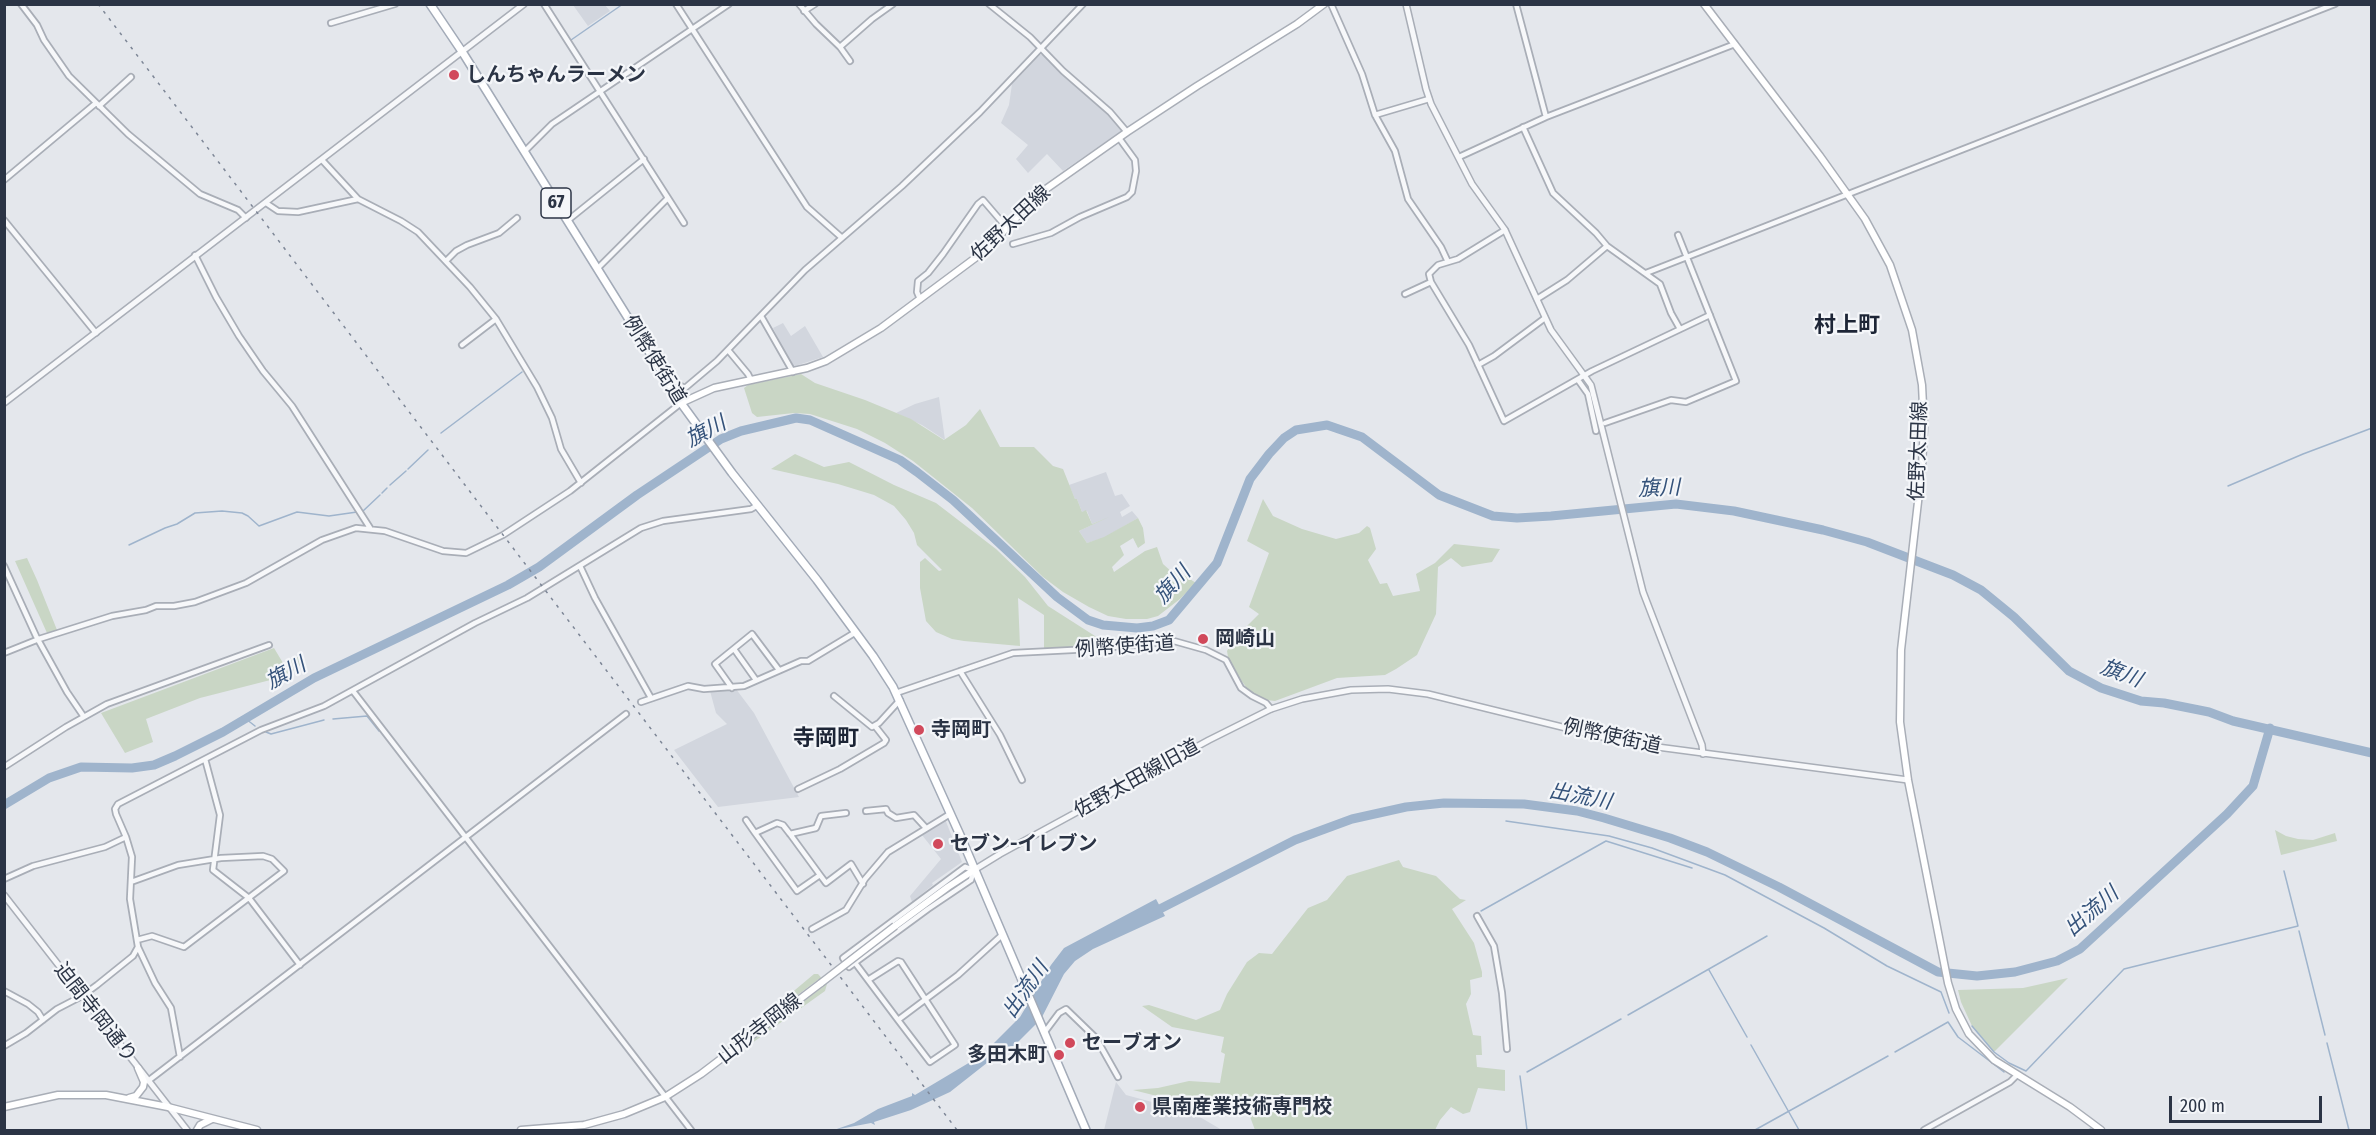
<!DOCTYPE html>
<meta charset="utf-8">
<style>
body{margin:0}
#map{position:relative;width:2376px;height:1135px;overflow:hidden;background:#e4e7ec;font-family:"Fira Sans Condensed",sans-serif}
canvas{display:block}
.frame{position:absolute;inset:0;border:6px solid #2b3445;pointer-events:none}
.scale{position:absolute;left:2169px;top:1096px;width:153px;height:27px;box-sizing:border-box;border:3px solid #2b3445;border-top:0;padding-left:8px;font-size:18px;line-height:21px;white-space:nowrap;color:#2b3445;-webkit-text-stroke:4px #f4f6f9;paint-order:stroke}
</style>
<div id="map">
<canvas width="2376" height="1135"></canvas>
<div class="frame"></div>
<div class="scale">200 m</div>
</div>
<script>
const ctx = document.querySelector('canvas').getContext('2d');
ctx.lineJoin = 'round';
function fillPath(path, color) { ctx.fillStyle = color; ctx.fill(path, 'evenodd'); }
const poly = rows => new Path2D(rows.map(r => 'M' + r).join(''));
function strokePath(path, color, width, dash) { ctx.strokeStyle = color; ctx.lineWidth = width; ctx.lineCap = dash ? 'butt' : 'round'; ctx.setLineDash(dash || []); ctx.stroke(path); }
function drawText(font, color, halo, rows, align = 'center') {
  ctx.font = font + ' "Fira Sans Condensed","Noto Sans JP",sans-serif'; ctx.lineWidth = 4.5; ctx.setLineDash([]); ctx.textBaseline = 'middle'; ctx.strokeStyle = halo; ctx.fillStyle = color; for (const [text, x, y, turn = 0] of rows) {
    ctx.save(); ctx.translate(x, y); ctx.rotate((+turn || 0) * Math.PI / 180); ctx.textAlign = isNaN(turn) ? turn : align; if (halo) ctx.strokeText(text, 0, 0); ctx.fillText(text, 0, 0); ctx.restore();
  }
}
const built = poly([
 [573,5,605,5,610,11,588,26],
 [1040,55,1043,55,1100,106,1123,130,1063,171,1047,154,1028,173,1016,159,1028,145,1001,123,1009,105,1012,84],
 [783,323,791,336,805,326,823,357,792,367,773,328],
 [939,397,945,440,922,425,896,413,915,404],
 [1106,472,1115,496,1122,494,1130,506,1120,512,1122,517,1132,511,1138,518,1104,538,1087,543,1079,531,1104,519,1092,524,1087,511,1082,512,1077,499,1075,499,1069,485],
 [736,689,754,713,799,797,718,807,674,750,727,724,716,713,710,691],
 [945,819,962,862,932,883,933,885,912,902,910,896,941,859,922,835],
 [1116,1082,1126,1095,1193,1113,1222,1130,1104,1130]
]);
const green = poly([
 [801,374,815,383,865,400,911,419,944,440,966,425,980,409,1000,447,1034,447,1053,466,1063,469,1075,499,1077,499,1082,512,1086,510,1092,524,1109,517,1079,531,1087,543,1104,537,1138,518,1143,528,1145,543,1138,548,1133,538,1120,546,1124,555,1112,567,1114,572,1145,551,1157,547,1163,564,1172,572,1176,570,1196,583,1180,599,1158,616,1147,619,1126,619,1108,616,1089,607,1063,592,1043,577,972,508,913,461,885,443,857,429,810,414,794,413,757,417,752,413,744,388,748,385],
 [795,454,824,467,849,462,894,485,936,503,996,549,1025,577,1048,606,1095,636,1125,644,1044,649,1044,615,1018,598,1020,646,964,641,952,639,936,632,926,621,920,588,920,562,925,558,939,571,942,570,917,545,914,533,906,520,894,506,874,495,838,484,771,469],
 [1263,499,1273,516,1302,529,1336,539,1359,533,1367,526,1370,528,1376,549,1368,560,1380,584,1387,583,1393,596,1420,591,1416,574,1435,563,1454,544,1500,549,1492,562,1462,567,1451,558,1438,567,1436,614,1417,655,1396,669,1385,675,1337,678,1275,701,1266,700,1249,691,1241,680,1228,657,1227,651,1234,639,1259,614,1249,607,1269,553,1247,541],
 [27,558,37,580,57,630,47,633,15,561],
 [274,648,283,663,300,656,302,663,290,675,200,698,146,719,153,742,125,753,101,713],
 [2275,830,2286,836,2298,839,2313,840,2335,833,2337,841,2281,855],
 [1399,860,1403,867,1436,876,1460,899,1466,900,1452,909,1474,943,1482,972,1482,977,1470,980,1471,994,1466,1004,1473,1035,1481,1036,1482,1055,1476,1055,1477,1067,1505,1070,1505,1091,1478,1088,1470,1112,1463,1114,1451,1107,1440,1120,1435,1130,1255,1130,1246,1106,1240,1098,1229,1095,1217,1102,1201,1095,1173,1100,1133,1090,1158,1088,1189,1081,1220,1083,1225,1054,1221,1052,1224,1037,1172,1027,1142,1006,1149,1005,1196,1020,1220,1010,1227,994,1247,962,1259,953,1272,954,1308,908,1327,900,1347,876],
 [814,974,818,974,827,984,825,991,731,1058,724,1061,824,986,819,979,720,1053],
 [2068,978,1994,1052,1972,1026,1961,1002,1958,990,2023,988]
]);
const water = poly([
 [1156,899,1165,916,1093,949,1075,961,1064,974,1041,1019,1014,1046,1011,1046,997,1055,950,1092,911,1110,874,1122,875,1125,871,1123,834,1130,854,1123,878,1109,912,1096,912,1093,915,1095,982,1055,1020,1017,1051,965,1064,948]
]);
const stream = poly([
 [571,40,623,4],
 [441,433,522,372],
 [408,469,428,450],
 [390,485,406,471],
 [2228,486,2303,454,2372,428],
 [382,493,387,488],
 [363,511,380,495],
 [129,545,165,528,177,524,195,513,222,511,242,513,248,516,259,526,297,512,329,516,357,512],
 [246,719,255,726],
 [333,719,367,716,379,731],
 [266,732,271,734,324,720],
 [1506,821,1609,836,1652,848,1725,875,1824,928,1887,966,1941,992,1949,1013],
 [1481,911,1606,841,1692,868],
 [2299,931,2325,1035],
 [1709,970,1747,1037],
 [1628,1015,1767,936],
 [1972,1026,1994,1052,2009,1063,2026,1071,2124,969,2298,926,2284,871],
 [2327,1043,2349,1130],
 [1751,1045,1799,1130],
 [1895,1052,1948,1022,1958,1037,2004,1072],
 [1527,1072,1621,1019],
 [1520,1076,1527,1130],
 [1755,1130,1888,1056],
 [2088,1130,2091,1129]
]);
const river = poly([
 [4,805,49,778,81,767,132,768,154,765,175,756,223,732,314,678,508,585,539,567,637,495,721,439,741,431,796,418,810,420,900,460,917,472,953,500,1057,597,1088,620,1103,625,1137,628,1153,626,1169,620,1217,563,1250,479,1269,454,1284,438,1296,430,1327,425,1362,437,1439,495,1493,516,1517,518,1551,516,1676,504,1734,511,1823,530,1867,542,1953,575,1981,590,2014,617,2069,671,2101,688,2141,701,2164,703,2209,712,2233,721,2372,753],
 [1152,913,1295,840,1352,819,1406,807,1444,803,1524,804,1577,811,1604,818,1670,838,1707,852,1779,887,1938,972,1977,976,2015,972,2057,961,2080,949,2227,814,2253,786,2270,728]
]);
const minor = poly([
 [21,4,37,25,44,40,69,76,128,134,200,194,238,210,246,218],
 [544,4,684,223],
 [676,4,807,207,841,237],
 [799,4,816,24,840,47,850,61],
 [989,4,1030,37,1063,71,1110,112,1127,132],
 [1331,4,1362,74,1375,115,1395,151,1408,199,1441,247,1448,262],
 [1516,4,1546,117],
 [804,11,815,4],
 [331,23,395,4],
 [840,47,872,19,893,4],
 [99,106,131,77],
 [1375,115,1429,99],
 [1523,127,1553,193,1596,233,1607,246,1660,284,1671,313,1680,329],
 [524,152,552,124,729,4],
 [1459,157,1546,117,1735,44],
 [322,160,358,199],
 [4,180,96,103],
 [266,203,278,211,298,212,358,199,401,221,418,232,470,287,496,319,537,387,552,418,561,449,581,483],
 [4,220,96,333],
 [567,221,644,159],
 [1505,230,1458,259,1438,265,1429,274,1431,282,1469,345,1504,421,1592,371,1710,315],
 [1013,244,1051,233,1080,217,1127,197,1132,192,1136,171,1135,160,1119,138],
 [195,255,216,297,239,336,263,371,292,406,370,528],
 [446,261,456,251,467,245,499,233,517,218],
 [597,269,668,198],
 [1646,273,2335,4],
 [1405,294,1431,282],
 [920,299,917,292,918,281,928,273,943,254,978,204,983,200,1007,228],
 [1537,299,1567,280,1607,246],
 [761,316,793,372],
 [462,345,496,319],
 [728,350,748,374,751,380],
 [1478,365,1494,356,1545,318],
 [1578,380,1588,394,1596,431],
 [669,385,676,381,682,387,685,388,717,361,805,270,902,186,980,112,1083,4],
 [1605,423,1671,400,1686,402,1736,381,1678,235],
 [4,566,36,636,67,692,84,717],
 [580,566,595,598,651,698],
 [734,649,756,680],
 [4,653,39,639,112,616,146,610,156,606,174,606,195,602,246,583,322,540,356,528,385,531,443,551,466,553,503,535,570,491,681,403],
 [960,671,1000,735,1022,780],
 [732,688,715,664,752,634,779,670],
 [353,691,691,1130],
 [896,693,1013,653,1092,649,1174,641,1206,650,1226,660,1241,688,1252,696,1266,703,1271,709],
 [834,696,872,727,879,723,900,700],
 [641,702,688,686,704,689,744,686,801,661,808,661,856,632],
 [205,759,220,815,213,870,249,898,300,965],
 [4,767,66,727,107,704,269,645],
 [798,789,840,769,884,743,886,740,875,726],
 [866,811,886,809,888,813,896,818,914,815,926,828],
 [746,820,755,833],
 [790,834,816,828,821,816,846,813],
 [965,867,974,870,971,880,928,909,849,967,843,958,965,867],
 [820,875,797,891,755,833,777,823,783,825,790,834,820,875,826,883,851,864,863,884],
 [4,879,33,866,105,847,126,837],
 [131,882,178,865,221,858,263,856,272,859,284,871,184,947,152,936,137,940],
 [1477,916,1494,946,1502,993,1507,1049],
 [812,929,846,910,865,879,888,852,950,814],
 [856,964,898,1020,930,1062,955,1045,901,962,898,961,868,980],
 [4,991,28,1004,38,1012,43,1020],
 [898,1020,958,975,1002,935],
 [1044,1033,1059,1013,1066,1009,1096,1038,1118,1077],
 [4,1046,26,1033,57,1009,82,996,97,985,133,956,138,947],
 [180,1057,171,1008,155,983,138,947,130,899,132,857,126,837,116,814,115,809,118,804,261,730,324,706,475,623,527,598,641,528,663,521,751,509,758,505],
 [148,1081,626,714],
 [1924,1130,2010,1082,2017,1075]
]);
const tertiary = poly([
 [1406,4,1426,89,1431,104,1472,184,1505,230,1551,330,1591,385,1643,592,1702,745,1703,754],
 [4,403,524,4],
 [974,870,1000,854,1209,740,1271,709,1302,699,1351,690,1388,689,1428,694,1627,743,1908,780],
 [4,895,187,1130]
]);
const secondary = poly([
 [1704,4,1820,156,1865,219,1890,265,1912,330,1922,385,1924,426,1922,467,1901,650,1900,722,1908,780,1948,983,1956,1009,1969,1034,1994,1060,2070,1107,2101,1130],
 [681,403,714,388,807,368,826,361,881,328,986,250,1034,199,1046,189,1127,132,1197,86,1297,24,1324,4],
 [895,926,948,887,974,870],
 [129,1098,136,1096,143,1087,144,1082,138,1068],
 [4,1107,58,1095,106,1095,168,1107,257,1130],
 [197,1130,200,1125,212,1119],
 [521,1130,584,1125,624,1114,665,1097,701,1074,821,983]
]);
const primary = poly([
 [430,4,463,53,681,403,732,473,817,580,873,656,893,687,960,835,1086,1130]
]);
const rail = poly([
 [98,4,957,1130]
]);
const secondaryBridge = poly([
 [821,983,895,926]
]);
const markers = [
 [454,75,6,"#d1495b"],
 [1203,639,6,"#d1495b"],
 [919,730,6,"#d1495b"],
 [938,844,6,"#d1495b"],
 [1070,1043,6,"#d1495b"],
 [1059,1055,6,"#d1495b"],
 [1140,1107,6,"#d1495b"]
];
const shields = [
 [556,203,30]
];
const shieldNames = [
 ["67",556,203]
];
const poiNames = [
 ["しんちゃんラーメン",466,75],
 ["岡崎山",1215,639],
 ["寺岡町",931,730],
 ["セブン-イレブン",950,844],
 ["セーブオン",1082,1043],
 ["多田木町",1047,1055,"right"],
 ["県南産業技術専門校",1152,1107]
];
const streetNames = [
 ["佐野太田線",1011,224,-43],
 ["例幣使街道",654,360,58],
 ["佐野太田線",1919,451,-88],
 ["例幣使街道",1125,647,-4],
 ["例幣使街道",1612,737,12],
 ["佐野太田線旧道",1137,779,-29],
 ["迫間寺岡通り",95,1013,52],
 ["山形寺岡線",760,1029,-38]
];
const waterNames = [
 ["旗川",706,432,-28],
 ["旗川",1659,489,-2],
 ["旗川",1173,585,-48],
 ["旗川",286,674,-29],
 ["旗川",2121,674,21],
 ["出流川",1580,797,11],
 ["出流川",2092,912,-41],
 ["出流川",1026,990,-55]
];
const quarterNames = [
 ["村上町",1847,326],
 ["寺岡町",826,739]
];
fillPath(built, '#d2d6de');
fillPath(green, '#c9d6c5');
fillPath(water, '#9fb4cc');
strokePath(stream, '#9fb4cc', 1.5);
strokePath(river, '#9fb4cc', 9);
strokePath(minor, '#a9aeb7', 8);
strokePath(tertiary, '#a9aeb7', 8);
strokePath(secondary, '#a9aeb7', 9);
strokePath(primary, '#a3abb8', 10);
strokePath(minor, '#f7f8fa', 4.5);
strokePath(tertiary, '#f7f8fa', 5);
strokePath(secondary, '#fff', 6);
strokePath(primary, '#fff', 7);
strokePath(rail, '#7d8696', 1.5, [3, 6]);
strokePath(secondaryBridge, '#a9aeb7', 9, []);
strokePath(secondaryBridge, '#fff', 6);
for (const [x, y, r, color] of markers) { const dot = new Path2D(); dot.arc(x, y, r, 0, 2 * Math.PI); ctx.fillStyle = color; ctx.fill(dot); strokePath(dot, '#f4f6f9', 2); }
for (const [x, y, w] of shields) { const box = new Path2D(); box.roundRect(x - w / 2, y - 15, w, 30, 4.5); ctx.fillStyle = '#f4f6f9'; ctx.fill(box); strokePath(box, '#2b3445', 1.5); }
drawText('bold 18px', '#2b3445', null, shieldNames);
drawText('bold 20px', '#2b3445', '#f4f6f9', poiNames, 'left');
drawText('20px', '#2b3445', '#f4f6f9', streetNames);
drawText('italic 21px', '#34527a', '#f4f6f9', waterNames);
drawText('bold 22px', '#1d2536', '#f4f6f9', quarterNames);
</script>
